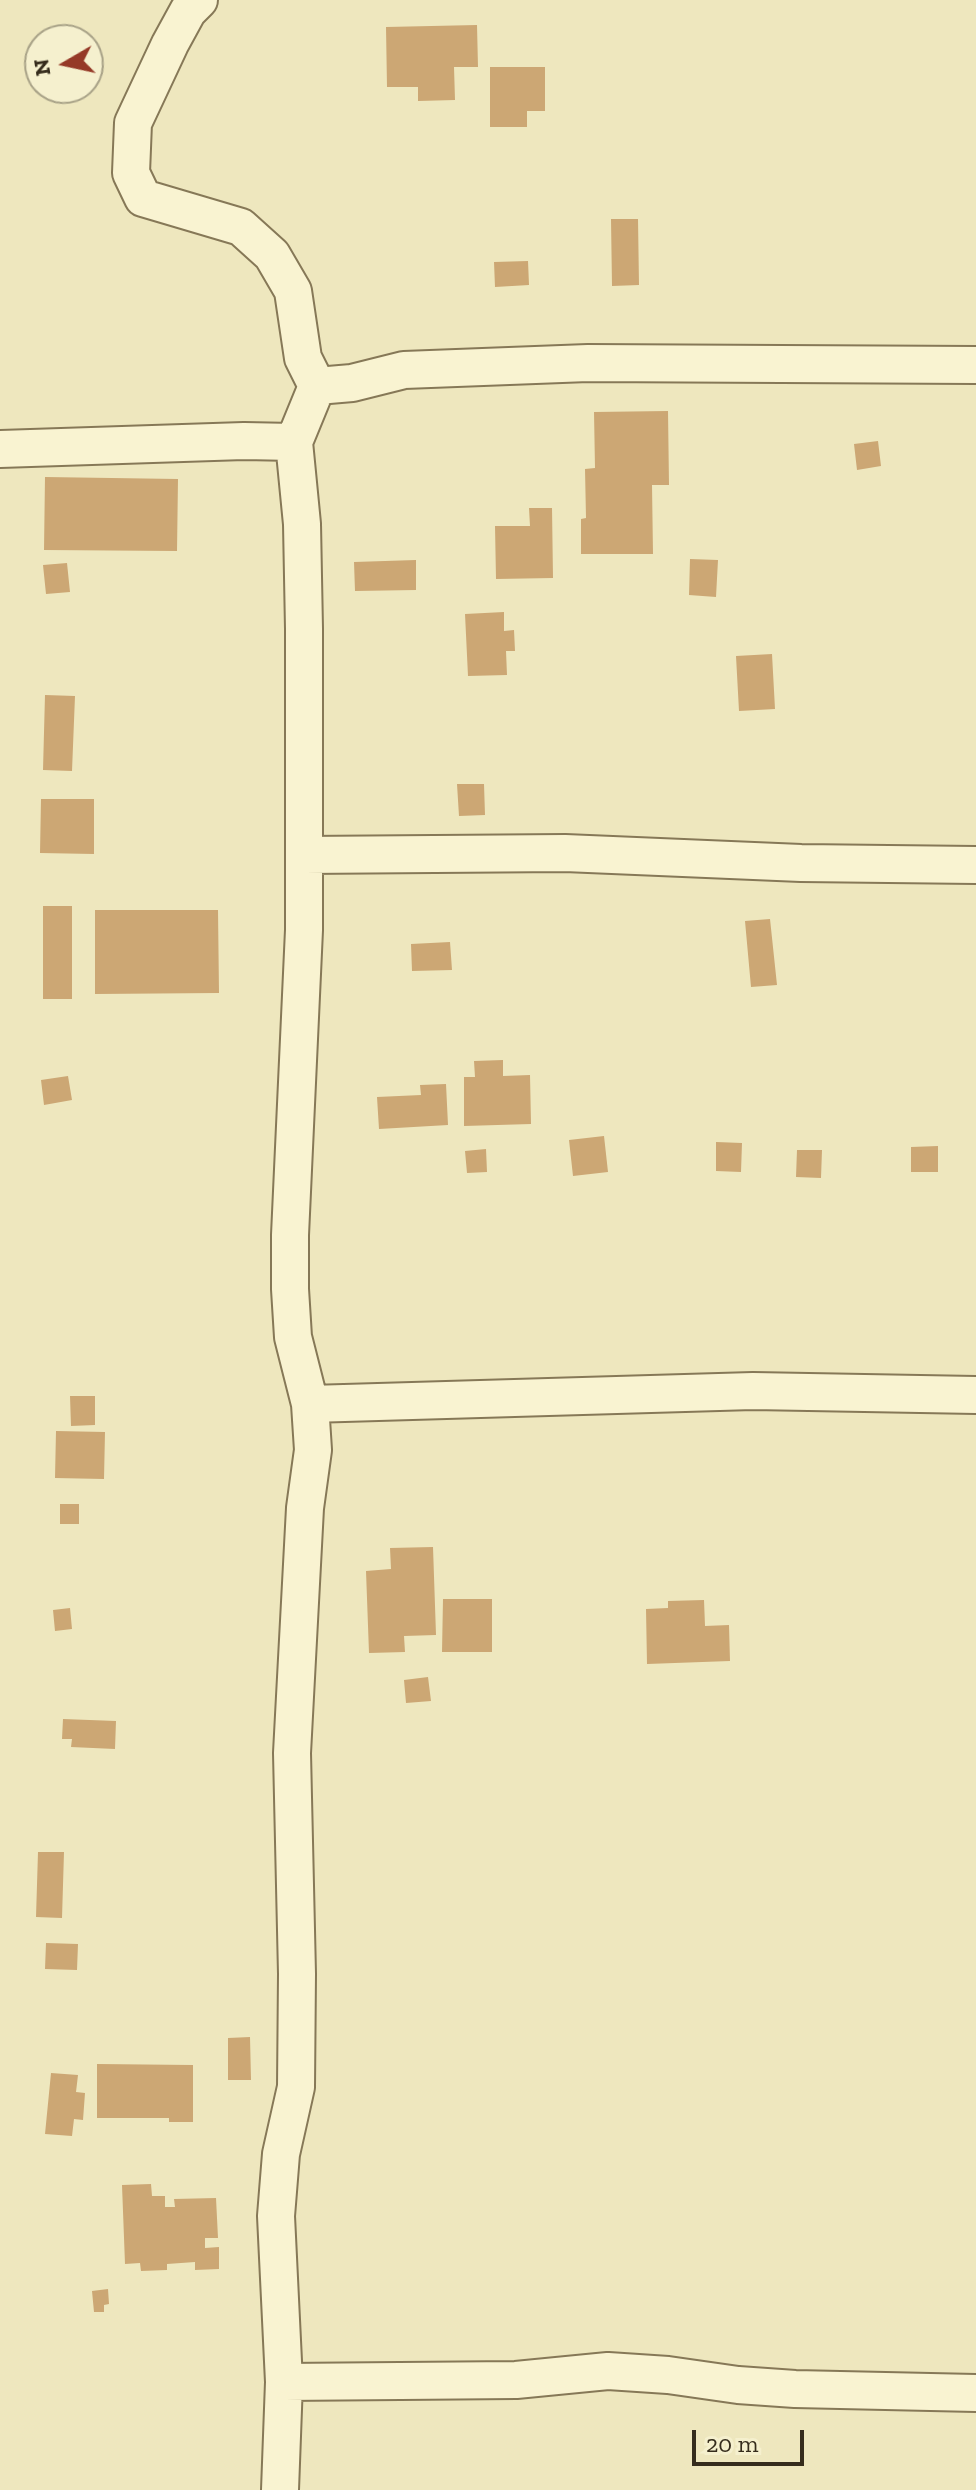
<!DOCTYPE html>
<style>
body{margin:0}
#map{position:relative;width:976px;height:2490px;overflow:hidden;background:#eee7be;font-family:"Zilla Slab",serif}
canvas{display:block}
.north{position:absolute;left:24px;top:24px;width:80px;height:80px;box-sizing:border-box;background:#f5f0ce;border:2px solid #a8a287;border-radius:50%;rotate:261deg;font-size:22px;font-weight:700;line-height:32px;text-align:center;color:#352c1c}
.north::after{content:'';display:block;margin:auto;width:28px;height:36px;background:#953927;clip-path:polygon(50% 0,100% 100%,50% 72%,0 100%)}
.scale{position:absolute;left:692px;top:2430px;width:112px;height:36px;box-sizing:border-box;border:4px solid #352c1c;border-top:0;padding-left:10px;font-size:24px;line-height:28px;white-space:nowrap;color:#352c1c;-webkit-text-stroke:6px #f5f0ce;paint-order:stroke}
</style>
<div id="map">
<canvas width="976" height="2490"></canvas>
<div class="north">N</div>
<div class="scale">20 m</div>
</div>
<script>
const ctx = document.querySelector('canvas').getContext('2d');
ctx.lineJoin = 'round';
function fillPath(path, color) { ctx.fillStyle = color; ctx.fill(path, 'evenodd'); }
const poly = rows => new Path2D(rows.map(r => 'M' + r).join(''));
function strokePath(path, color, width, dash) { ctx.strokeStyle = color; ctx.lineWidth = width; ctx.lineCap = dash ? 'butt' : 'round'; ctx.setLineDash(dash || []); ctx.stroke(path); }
const building = poly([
 [477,25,478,67,454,67,455,100,418,101,418,87,387,87,386,27],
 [490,67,545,67,545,111,527,111,527,127,490,127],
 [611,219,638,219,639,285,612,286],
 [528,261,529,285,495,287,494,262],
 [668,411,669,485,652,485,653,554,581,554,581,519,586,518,585,469,595,468,594,412],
 [878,441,881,466,857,470,854,444],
 [45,477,178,479,177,551,44,550],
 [529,508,552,508,553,578,496,579,495,526,530,526],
 [690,559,718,560,716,597,689,595],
 [416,560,416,590,355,591,354,562],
 [67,563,70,592,46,594,43,565],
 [504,612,504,631,514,630,515,651,506,651,507,675,468,676,465,614],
 [772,654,775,709,739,711,736,656],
 [45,695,75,696,72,771,43,770],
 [457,784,484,784,485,815,459,816],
 [41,799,94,799,94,854,40,853],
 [43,906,72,906,72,999,43,999],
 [95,910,218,910,219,993,95,994],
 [770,919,777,985,751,987,745,921],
 [450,942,452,970,412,971,411,944],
 [503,1060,503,1076,530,1075,531,1124,464,1126,464,1077,475,1077,474,1061],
 [68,1076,72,1100,44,1105,41,1080],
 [446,1084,448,1125,379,1129,377,1097,421,1095,420,1085],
 [604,1136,608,1172,573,1176,569,1140],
 [716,1142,742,1143,741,1172,716,1171],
 [938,1146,938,1172,911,1172,911,1147],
 [486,1149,487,1172,467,1173,465,1151],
 [797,1150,822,1150,821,1178,796,1177],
 [70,1396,95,1396,95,1425,71,1426],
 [56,1431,105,1432,104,1479,55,1478],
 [60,1504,79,1504,79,1524,60,1524],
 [433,1547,436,1635,404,1636,405,1652,369,1653,366,1571,391,1569,390,1548],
 [443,1599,492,1599,492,1652,442,1652],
 [704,1600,705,1626,729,1625,730,1661,647,1664,646,1609,668,1608,668,1601],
 [70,1608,72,1629,55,1631,53,1610],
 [428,1677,431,1701,406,1703,404,1680],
 [63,1719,116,1721,115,1749,71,1747,72,1739,62,1739],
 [38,1852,64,1852,62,1918,36,1917],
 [46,1943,78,1944,77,1970,45,1969],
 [250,2037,251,2080,228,2080,228,2038],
 [97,2064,193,2065,193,2122,169,2122,169,2118,97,2118],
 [51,2073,78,2075,76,2092,85,2093,83,2120,74,2119,72,2136,45,2134],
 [151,2184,152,2196,165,2196,165,2207,175,2207,174,2199,216,2198,218,2238,205,2238,205,2248,219,2247,219,2269,195,2270,195,2262,167,2264,167,2270,141,2271,140,2263,125,2264,122,2185],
 [108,2289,109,2304,104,2305,104,2312,94,2312,92,2291]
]);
const minor = poly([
 [199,0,188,11,170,44,133,123,131,173,143,198,241,227,272,255,293,291,303,358,317,386],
 [294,442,317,386,352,383,404,370,588,363,976,365],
 [0,449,244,441,294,442,302,524,304,629,304,930,290,1235,290,1289,293,1337,310,1404,313,1450,305,1508,292,1753,297,1974,296,2087,281,2154,276,2216,284,2382,280,2490],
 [304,855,565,853,801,863,976,865],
 [310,1404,753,1391,976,1395],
 [284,2382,516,2380,608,2371,668,2375,738,2385,795,2389,976,2393]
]);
fillPath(building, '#cca774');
strokePath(minor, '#867857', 40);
strokePath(minor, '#f9f3d1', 36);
</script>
